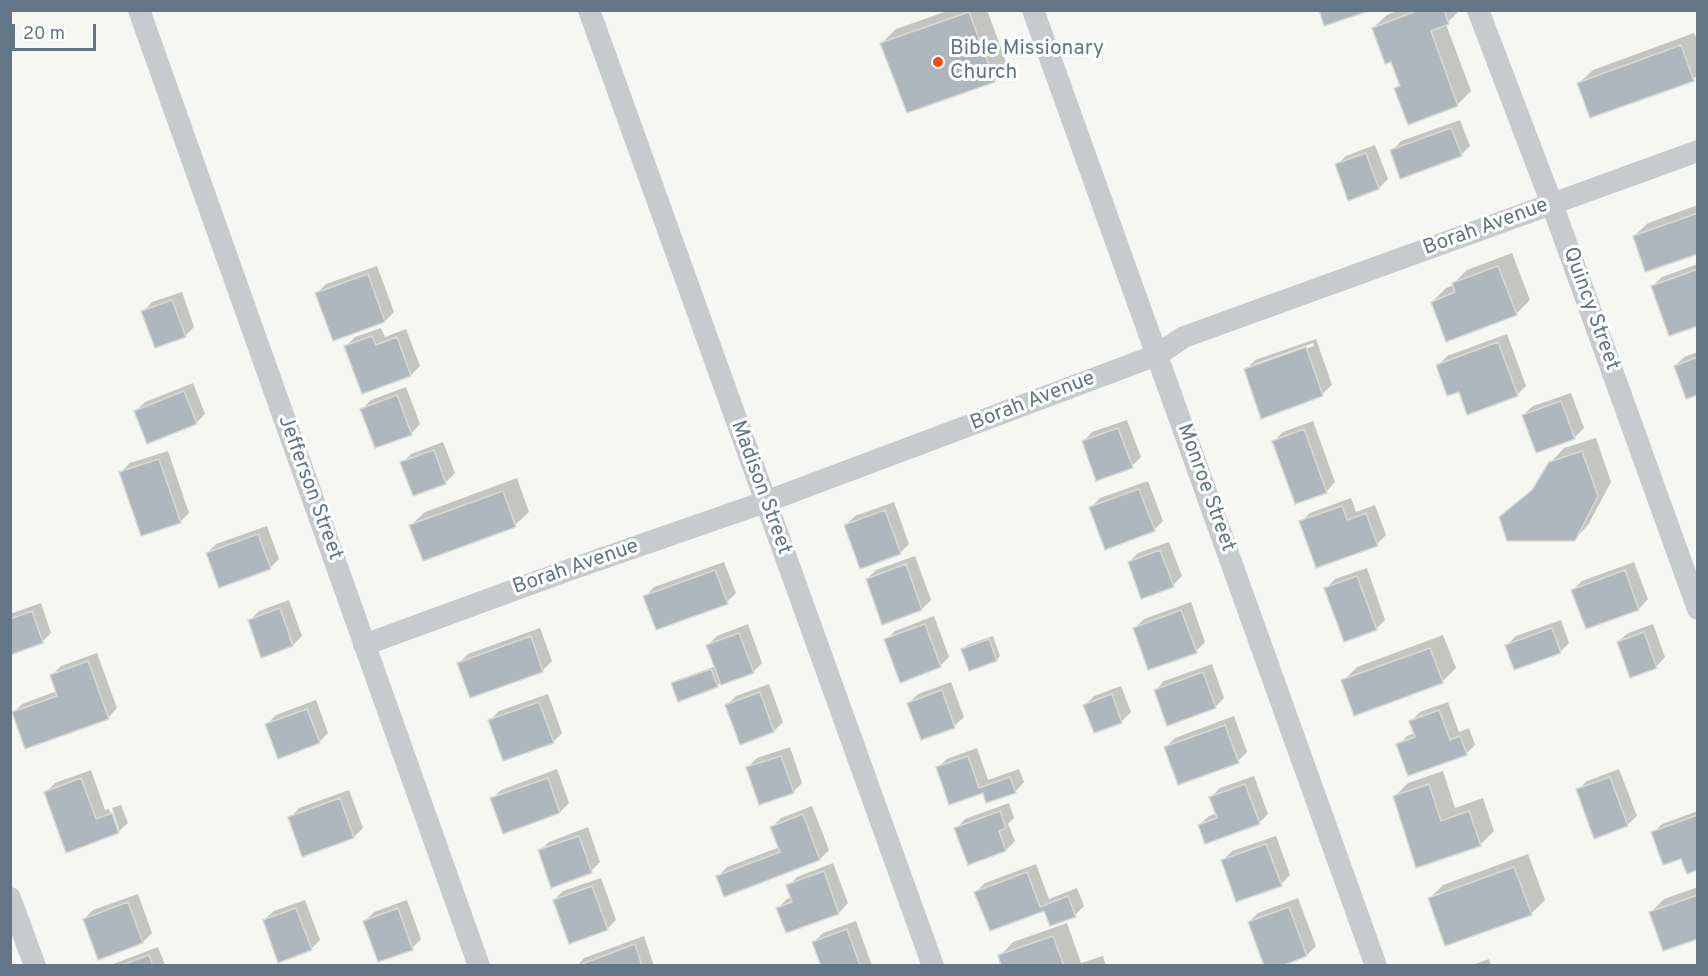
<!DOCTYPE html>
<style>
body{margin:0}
#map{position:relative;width:1708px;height:976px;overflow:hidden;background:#f6f6f2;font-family:Overpass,sans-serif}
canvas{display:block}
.frame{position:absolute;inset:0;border:12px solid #627687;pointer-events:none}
.scale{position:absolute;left:12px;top:24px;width:84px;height:27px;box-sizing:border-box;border:3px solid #627687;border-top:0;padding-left:8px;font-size:18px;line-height:21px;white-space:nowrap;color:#627687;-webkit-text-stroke:4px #fff;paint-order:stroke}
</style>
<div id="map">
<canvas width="1708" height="976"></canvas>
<div class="frame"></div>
<div class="scale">20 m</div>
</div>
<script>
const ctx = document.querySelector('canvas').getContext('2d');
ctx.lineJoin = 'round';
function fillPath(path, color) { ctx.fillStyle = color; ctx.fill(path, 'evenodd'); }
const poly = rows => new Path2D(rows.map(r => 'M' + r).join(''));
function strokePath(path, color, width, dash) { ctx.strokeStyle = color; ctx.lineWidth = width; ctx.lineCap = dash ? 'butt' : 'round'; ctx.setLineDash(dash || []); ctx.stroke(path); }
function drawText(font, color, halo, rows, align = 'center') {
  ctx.font = font + ' Overpass,sans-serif'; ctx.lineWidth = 6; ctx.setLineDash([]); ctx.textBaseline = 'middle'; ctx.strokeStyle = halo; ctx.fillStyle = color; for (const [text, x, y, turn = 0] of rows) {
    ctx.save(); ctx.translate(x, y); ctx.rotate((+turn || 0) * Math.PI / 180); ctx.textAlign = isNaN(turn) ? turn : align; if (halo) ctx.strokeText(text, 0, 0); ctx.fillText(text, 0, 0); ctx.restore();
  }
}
const shadow = poly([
 [950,10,987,10,1008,67,994,81,882,43,896,29],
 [1399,10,1460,10,1446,24,1471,91,1457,105,1396,88,1401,83,1392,60,1373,28,1387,15],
 [1694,33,1698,41,1698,75,1693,79,1579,83,1593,70],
 [1460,120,1470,146,1461,155,1392,151,1401,141],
 [1375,145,1388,179,1379,188,1349,199,1337,165,1346,156],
 [1698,205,1698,252,1634,236,1648,223],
 [1512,253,1530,300,1516,314,1432,302,1446,288,1454,285,1454,283,1467,270],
 [1698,264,1698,324,1653,286,1662,277],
 [377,266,394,312,385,321,334,339,317,293,326,284],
 [182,292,194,327,185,336,143,312,152,302],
 [381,328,385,337,406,329,420,366,411,375,346,346,355,337],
 [1507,334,1526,386,1517,395,1460,390,1438,366,1447,356],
 [1316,339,1332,385,1322,394,1262,417,1246,370,1255,360],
 [1313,343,1314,346,1254,367,1254,364],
 [1698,352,1698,394,1675,366,1684,357],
 [193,383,205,414,196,423,136,411,145,402],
 [406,387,420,424,411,434,362,409,371,400],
 [1571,393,1584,428,1575,437,1536,451,1523,415,1533,406],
 [1127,420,1141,457,1132,466,1083,442,1092,432],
 [1313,421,1335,482,1326,492,1274,441,1283,432],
 [1596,438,1611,482,1588,525,1575,539,1500,517,1514,504,1537,486,1550,463,1564,448],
 [443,442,455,473,446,482,413,494,402,463,411,454],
 [168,451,189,513,180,522,121,472,130,463],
 [517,478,529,512,515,525,411,525,425,512],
 [1148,481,1163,521,1154,530,1091,508,1100,498],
 [1351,498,1356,512,1375,505,1386,535,1377,544,1301,522,1310,513],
 [894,502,909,544,900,553,846,525,855,516],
 [267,526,279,559,270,568,207,553,216,544],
 [1169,542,1182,576,1173,585,1129,562,1138,553],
 [915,556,931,600,922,609,867,579,876,570],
 [724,562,736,593,727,602,645,597,654,587],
 [1634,562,1648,599,1639,609,1587,627,1573,590,1582,581],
 [1367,568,1385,620,1376,629,1326,588,1335,579],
 [289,600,302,636,293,645,250,620,259,611],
 [1191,602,1205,642,1196,651,1135,628,1144,619],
 [41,603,51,633,42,642,10,654,10,614],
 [934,616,949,657,940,666,886,640,895,631],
 [1561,620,1569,643,1560,652,1507,645,1516,636],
 [748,624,762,663,753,672,721,682,717,686,673,684,677,680,716,666,708,645,717,636],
 [1653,624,1665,657,1656,667,1618,642,1628,633],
 [540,628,552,661,543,670,471,697,459,663,468,654],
 [1443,635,1456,668,1442,682,1343,681,1357,667],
 [993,636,1000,656,996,660,963,650,967,645],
 [97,653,117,708,108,718,13,713,22,704,57,691,52,675,61,666],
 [1212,664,1224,698,1215,707,1155,691,1164,681],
 [951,682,964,717,954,726,922,738,909,703,918,694],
 [769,684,783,722,774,731,727,705,736,696],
 [1121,686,1131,712,1121,722,1085,705,1094,696],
 [548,694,562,733,553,742,490,720,499,711],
 [316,700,328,733,319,742,267,724,276,715],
 [1448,702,1459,732,1469,728,1475,745,1466,754,1398,745,1407,736,1415,733,1411,721,1420,712],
 [1234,716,1247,752,1238,761,1166,747,1175,738],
 [790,747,802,783,793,792,748,767,757,758],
 [977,748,988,780,1019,769,1024,782,1015,792,984,791,937,768,947,759],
 [557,769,569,803,560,812,504,832,492,799,501,790],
 [1619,769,1637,816,1627,825,1578,790,1587,781],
 [91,770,105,810,109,809,116,829,119,829,112,808,121,805,128,823,118,832,46,792,55,783],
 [1443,771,1455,808,1483,798,1494,831,1480,845,1394,797,1408,783],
 [1254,776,1268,814,1259,823,1199,825,1209,816,1217,813,1211,797,1220,788],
 [349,790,363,828,354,837,303,855,290,818,299,808],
 [1009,803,1014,818,1008,824,1015,841,1006,850,969,863,956,829,965,819],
 [812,806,829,850,820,859,725,895,718,876,727,867,780,847,772,827,781,818],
 [1698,811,1698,869,1653,833,1662,824],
 [588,827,600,862,591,871,540,851,549,842],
 [1276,836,1290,875,1281,884,1223,860,1232,851],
 [1528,854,1545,900,1531,914,1429,899,1443,885],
 [833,863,848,903,839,913,787,932,778,908,787,899,792,897,788,886,797,877],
 [1036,864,1049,899,1077,888,1084,906,1075,915,976,892,985,883],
 [601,878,616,920,607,929,554,900,563,891],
 [1698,887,1698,937,1650,913,1664,899],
 [138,894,152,933,143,942,98,958,84,919,93,910],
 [1298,898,1316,946,1307,955,1249,922,1258,913],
 [305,900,320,940,311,949,264,920,274,911],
 [407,900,421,939,412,948,365,921,374,912],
 [856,921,872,966,822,966,814,942,823,933],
 [1067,923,1081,963,1103,956,1106,966,1003,966,1000,956,1013,942],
 [644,936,654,966,577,966,584,958],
 [158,947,165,965,169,964,170,966,108,966],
 [1489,959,1491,966,1469,966]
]);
const building = poly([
 [1319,10,1369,10,1369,11,1324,26,1319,10],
 [1419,10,1444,10,1449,24,1431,31,1458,106,1408,125,1394,88,1400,86,1391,62,1385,64,1372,28,1419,10],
 [969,12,995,82,907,113,880,43,969,12],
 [1681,45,1694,81,1590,118,1577,83,1681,45],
 [1451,128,1462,156,1400,179,1390,150,1451,128],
 [1366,153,1379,189,1348,201,1335,164,1366,153],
 [1698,213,1698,254,1645,272,1633,236,1698,213],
 [1498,266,1517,315,1446,342,1431,302,1455,292,1452,283,1498,266],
 [1698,269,1698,326,1669,336,1651,286,1698,269],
 [368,274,385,322,333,341,315,293,368,274],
 [172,300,186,337,155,348,141,311,172,300],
 [372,336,376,345,397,337,411,376,362,394,344,346,372,336],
 [1498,342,1518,396,1467,415,1459,392,1447,396,1436,365,1498,342],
 [1306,347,1323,396,1261,419,1244,369,1306,347],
 [1698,357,1698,395,1686,399,1674,366,1698,357],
 [184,391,197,424,147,444,134,411,184,391],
 [397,395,412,435,375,448,360,409,397,395],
 [1561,401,1575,439,1536,453,1522,415,1561,401],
 [1118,428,1133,468,1096,481,1082,441,1118,428],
 [1304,429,1327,493,1295,504,1272,441,1304,429],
 [434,450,446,484,413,496,400,462,434,450],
 [1582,451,1598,496,1575,541,1507,541,1499,517,1532,490,1549,462,1582,451],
 [159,459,181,523,141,536,119,472,159,459],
 [1139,489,1155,531,1105,550,1089,507,1139,489],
 [503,491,516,527,423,561,409,525,503,491],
 [1342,506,1347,520,1366,513,1378,546,1316,568,1299,521,1342,506],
 [885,510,901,554,860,569,844,525,885,510],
 [258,534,271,569,219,588,206,553,258,534],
 [1160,550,1174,587,1141,599,1128,562,1160,550],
 [906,564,922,610,882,625,866,579,906,564],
 [715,570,728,604,656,630,643,596,715,570],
 [1625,570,1639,610,1586,629,1571,590,1625,570],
 [1357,576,1377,630,1344,642,1324,588,1357,576],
 [280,608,293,646,261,658,248,620,280,608],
 [1181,610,1197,653,1148,670,1133,628,1181,610],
 [32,611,43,643,10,655,10,619,32,611],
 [925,624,941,667,900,683,884,639,925,624],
 [1552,628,1561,653,1514,670,1505,645,1552,628],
 [1644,632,1657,668,1630,678,1617,642,1644,632],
 [739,633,754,673,721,685,706,645,739,633],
 [531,636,543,672,470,698,457,663,531,636],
 [989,639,997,661,969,671,961,649,989,639],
 [1430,648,1443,683,1354,716,1341,680,1430,648],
 [88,661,109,719,25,749,12,712,57,696,50,675,88,661],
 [711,669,718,687,678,702,671,683,711,669],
 [1203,672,1216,708,1167,726,1154,690,1203,672],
 [942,690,955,728,921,740,907,703,942,690],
 [760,692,774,732,740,745,725,705,760,692],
 [1112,694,1122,723,1094,733,1083,705,1112,694],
 [539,702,554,743,503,761,488,720,539,702],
 [307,709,320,743,278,759,265,724,307,709],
 [1439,710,1450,740,1460,736,1467,755,1408,776,1396,744,1415,737,1409,721,1439,710],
 [1225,725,1239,763,1178,785,1164,747,1225,725],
 [781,756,794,793,759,805,746,767,781,756],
 [968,756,979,788,1010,777,1016,793,986,803,983,793,949,805,936,767,968,756],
 [1610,777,1628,826,1594,839,1576,789,1610,777],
 [81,778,96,819,112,813,119,833,66,853,44,792,81,778],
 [548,778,560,813,503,834,490,798,548,778],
 [1245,784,1260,824,1205,844,1198,825,1217,818,1209,797,1245,784],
 [1429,784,1441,821,1469,811,1481,846,1416,868,1393,796,1429,784],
 [340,798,354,838,302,857,288,817,340,798],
 [1000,811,1006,828,999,831,1006,851,968,865,954,828,1000,811],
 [803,814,820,860,724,897,716,876,780,852,770,827,803,814],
 [1698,815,1698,870,1687,874,1681,859,1663,865,1651,832,1698,815],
 [579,836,592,873,551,888,538,850,579,836],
 [1266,844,1282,886,1236,902,1221,860,1266,844],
 [1514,867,1532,915,1445,946,1428,898,1514,867],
 [824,871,839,914,786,933,776,908,792,902,786,885,824,871],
 [1027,872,1040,907,1068,896,1076,917,1050,926,1044,911,990,931,974,892,1027,872],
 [592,886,608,930,569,944,553,900,592,886],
 [1698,895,1698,939,1663,951,1649,912,1698,895],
 [128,902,143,943,98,960,83,919,128,902],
 [1289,907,1307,956,1282,966,1264,966,1248,922,1289,907],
 [296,908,312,950,278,963,263,920,296,908],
 [398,908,413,950,378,962,363,921,398,908],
 [847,929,860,966,821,966,812,942,847,929],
 [1053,936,1064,966,1001,966,998,955,1053,936],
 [635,944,642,966,577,966,635,944],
 [149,955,153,966,120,966,149,955]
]);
const minor = poly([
 [139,10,479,966],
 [589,10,933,966],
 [1033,10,1376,966],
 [1478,10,1552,204,1698,609],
 [364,645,566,571,765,502,1157,355,1184,337,1698,151],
 [10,898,35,966]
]);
const markers = [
 [938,62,6,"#f44d14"]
];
const poiNames = [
 ["Bible Missionary",950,50],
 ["Church",950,74]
];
const streetNames = [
 ["Borah Avenue",1486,228,-20],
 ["Quincy Street",1590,309,70],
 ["Borah Avenue",1033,402,-21],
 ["Jefferson Street",309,488,70],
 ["Madison Street",760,488,70],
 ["Monroe Street",1205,488,70],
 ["Borah Avenue",576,568,-19]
];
fillPath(shadow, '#0003');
fillPath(building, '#aeb7bd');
strokePath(building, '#d8d8d5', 1.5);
strokePath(minor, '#c8cbce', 22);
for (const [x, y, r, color] of markers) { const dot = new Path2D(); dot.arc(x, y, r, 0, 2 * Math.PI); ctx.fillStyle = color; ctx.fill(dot); strokePath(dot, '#fff', 2); }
drawText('21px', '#627687', '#fff', poiNames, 'left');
drawText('21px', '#627687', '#fff', streetNames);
</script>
